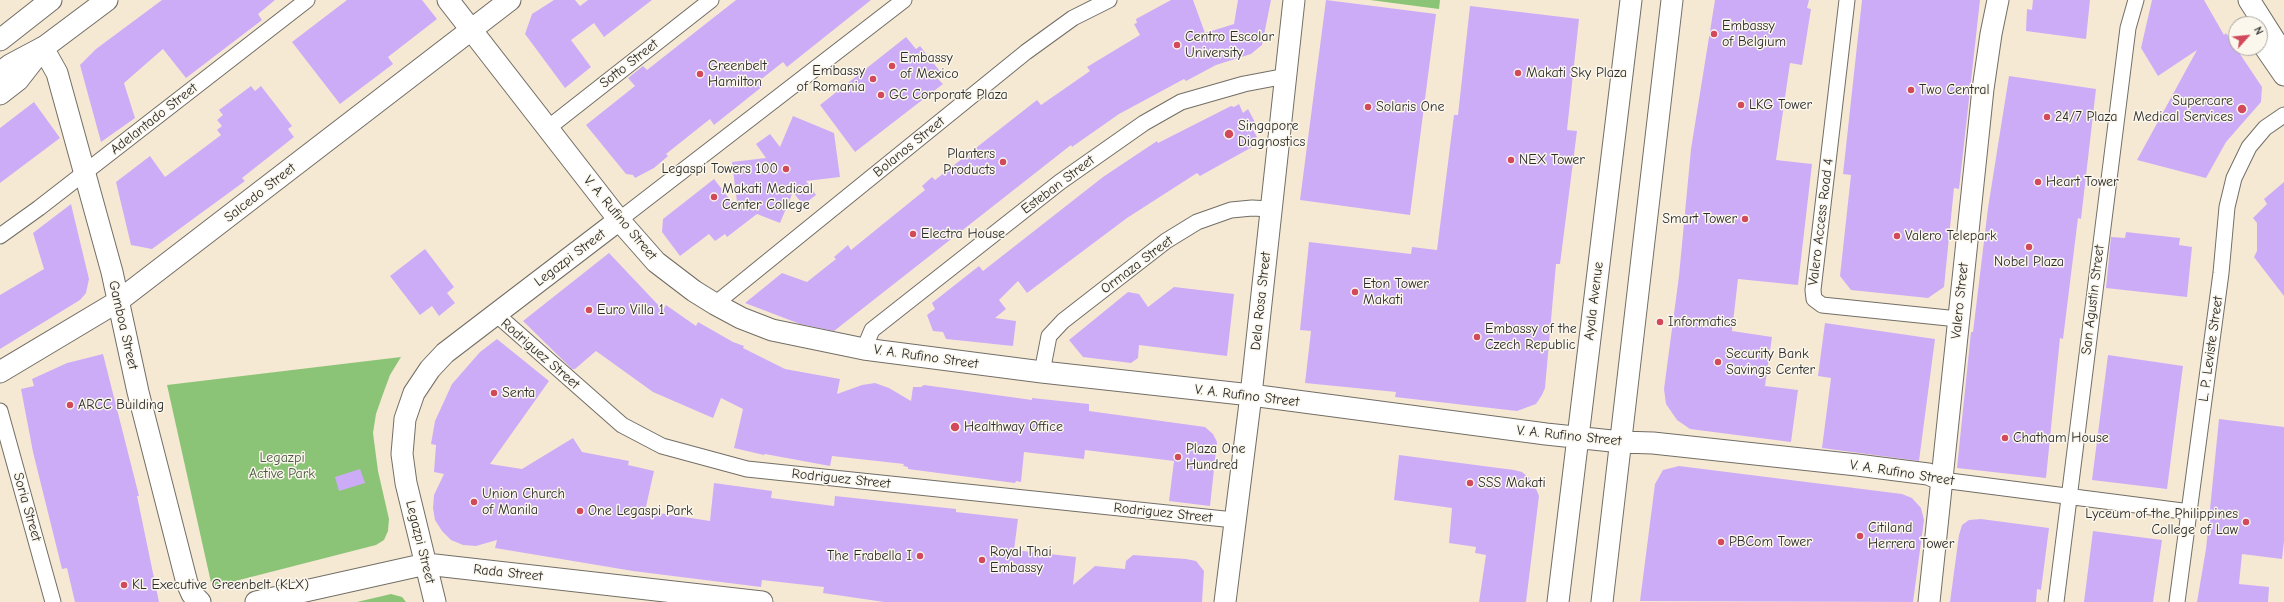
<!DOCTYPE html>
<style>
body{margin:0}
#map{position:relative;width:2284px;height:602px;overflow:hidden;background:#f6e9d4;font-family:"Comic Neue",sans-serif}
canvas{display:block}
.north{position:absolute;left:2228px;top:16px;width:40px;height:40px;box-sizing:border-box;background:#fbf7ec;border:1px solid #a8a59f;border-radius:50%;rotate:63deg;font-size:11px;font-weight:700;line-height:16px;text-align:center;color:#2b2b2b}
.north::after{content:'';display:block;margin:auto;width:14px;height:18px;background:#d1495b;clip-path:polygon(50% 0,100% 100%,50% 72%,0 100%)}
</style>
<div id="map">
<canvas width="2284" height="602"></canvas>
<div class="north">N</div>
</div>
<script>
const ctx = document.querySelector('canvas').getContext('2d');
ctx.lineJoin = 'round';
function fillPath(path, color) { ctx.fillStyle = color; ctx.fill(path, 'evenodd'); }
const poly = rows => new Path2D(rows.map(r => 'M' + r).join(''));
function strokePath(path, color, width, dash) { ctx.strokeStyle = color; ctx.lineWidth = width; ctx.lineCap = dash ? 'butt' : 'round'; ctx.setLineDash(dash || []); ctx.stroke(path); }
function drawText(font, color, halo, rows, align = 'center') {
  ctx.font = font + ' "Comic Neue",sans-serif'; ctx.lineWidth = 3; ctx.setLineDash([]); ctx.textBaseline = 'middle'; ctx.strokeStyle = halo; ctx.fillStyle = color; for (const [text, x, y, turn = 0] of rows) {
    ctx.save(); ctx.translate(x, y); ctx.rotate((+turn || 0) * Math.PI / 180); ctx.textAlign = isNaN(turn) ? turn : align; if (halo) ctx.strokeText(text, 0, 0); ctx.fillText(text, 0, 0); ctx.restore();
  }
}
const green = poly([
 [1370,0,1440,0,1439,9],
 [401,357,390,375,383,394,376,414,373,433,378,471,389,519,388,531,384,540,376,545,212,587,167,385],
 [391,594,402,597,406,602,357,602]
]);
const building = poly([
 [162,0,275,0,258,14,262,20,186,78,163,49,124,83,135,118,101,142,80,65,96,49],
 [347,0,422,0,437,19,388,57,393,64,340,104,292,42],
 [554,0,575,0,580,6,588,0,652,0,604,37,594,23,571,40,591,67,565,88,525,34,532,14],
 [736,0,871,0,787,67,783,62,759,81,763,86,714,125,710,119,666,154,668,156,654,168,635,178,633,175,626,174,586,125,635,86,628,78,643,66,647,70],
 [1171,0,1193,0,1205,33,1234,24,1238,0,1271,0,1262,45,1251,54,1216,65,1186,81,1184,79,1119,114,1072,147,1071,145,834,331,800,324,745,303,782,273,807,282,836,259,834,257,848,245,851,250,925,190,922,186,932,177,935,180,1037,100,1041,105,1090,71,1087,67,1140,35,1134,24,1137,23,1136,19],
 [1326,0,1436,14,1410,215,1300,200],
 [1715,0,1809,0,1807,8,1811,9,1802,65,1790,63,1776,160,1812,164,1798,285,1738,279,1732,331,1772,337,1765,386,1798,390,1791,442,1690,429,1677,420,1666,404,1664,389,1679,276,1691,149],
 [1862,0,1980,0,1959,189,1954,188,1944,287,1928,298,1851,290,1840,276,1851,175,1843,174],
 [2033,0,2090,0,2086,39,2026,31,2027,9,2032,10],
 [2152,0,2204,0,2224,35,2226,33,2262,87,2261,102,2226,142,2206,178,2137,160,2197,50,2158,76,2141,48],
 [1470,6,1579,19,1567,130,1577,131,1560,264,1556,264,1545,388,1542,395,1536,404,1517,411,1395,397,1396,392,1305,383,1311,331,1300,330,1309,242,1411,254,1412,247,1437,250,1454,115,1458,115],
 [906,37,916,49,920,46,942,74,937,78,943,84,855,152,820,105],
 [2009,76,2096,89,2081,219,2078,218,2063,339,2060,338,2046,478,1957,468,1971,332,1973,332,1988,208],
 [251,86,255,91,261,86,292,126,288,129,294,137,242,178,245,181,152,249,131,245,116,182,150,156,165,177,221,135,217,130,222,126,217,120,223,115,219,110],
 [34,102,60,138,0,183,0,128],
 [1239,104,1243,113,1248,109,1257,126,1252,128,1257,137,1251,141,1254,146,1200,176,1197,173,1127,218,1027,293,1018,281,999,300,1006,309,995,318,1016,321,1013,346,946,339,943,332,933,331,927,315,935,309,932,303,979,266,983,271,1103,177,1157,141,1158,143,1231,106,1234,107],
 [793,116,834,133,840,177,806,181,816,195,803,205,793,192,780,223,757,214,727,237,725,234,715,241,709,234,680,256,662,232,663,219,714,179,738,210,732,162,766,158,756,144,770,134,780,147],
 [2284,182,2284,296,2254,257,2257,251,2257,223,2253,218,2267,204,2264,199],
 [71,204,89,279,86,293,80,300,0,349,0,295,44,269,33,233],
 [2126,232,2180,238,2179,245,2192,247,2187,297,2106,288,2111,237,2125,238],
 [425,249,454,287,447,293,455,303,439,316,432,306,420,315,390,276],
 [609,253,663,310,666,305,696,326,698,322,733,342,744,346,743,348,785,369,840,379,837,394,862,385,875,383,889,388,911,401,913,387,921,387,924,385,1032,400,1032,398,1089,404,1089,411,1205,427,1213,434,1217,442,1210,506,1169,501,1174,461,1085,450,1084,459,1024,452,1021,482,1016,481,1015,483,908,469,908,467,903,466,904,464,832,456,830,466,765,454,764,455,734,448,743,409,721,398,713,418,653,392,596,351,575,369,572,369,523,321],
 [1174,287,1234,294,1227,356,1139,345,1138,358,1131,363,1083,357,1069,340,1128,292,1139,294,1148,307],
 [1825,323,1935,339,1919,461,1822,448,1831,378,1818,376],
 [497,339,549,381,490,464,522,469,573,438,582,452,629,461,628,465,654,471,645,511,710,521,714,483,772,491,771,498,834,506,835,496,956,509,956,512,1018,519,1014,550,1076,557,1073,585,1095,566,1125,569,1126,561,1133,555,1186,559,1196,561,1204,571,1202,602,884,602,823,593,824,587,762,580,761,587,633,571,495,548,497,540,476,546,463,545,451,540,442,531,435,520,433,508,434,495,444,474,434,472,436,445,431,444,435,421,452,384,480,352],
 [103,354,139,496,137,496,159,602,75,602,67,568,62,569,33,452,21,389,34,386,32,379,67,363],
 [2108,355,2183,366,2167,489,2092,480],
 [2219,419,2284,427,2284,541,2282,559,2242,554,2239,584,2269,587,2268,602,2197,602,2206,549],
 [1399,455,1514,470,1522,472,1533,481,1539,496,1526,602,1479,602,1486,555,1475,553,1476,547,1449,543,1452,508,1394,500],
 [1679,466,1902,494,1912,498,1921,508,1924,520,1913,602,1640,601,1655,484,1663,470],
 [360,469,365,483,339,491,335,477],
 [1981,519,2049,528,2041,590,2037,589,2036,602,1950,602,1959,535,1962,525,1969,520],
 [2093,531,2162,540,2153,602,2084,602]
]);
const street = poly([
 [1847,0,1813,290,1814,299,1822,305,1958,319],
 [548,128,711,0],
 [619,220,904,0],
 [0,236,39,208,307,0],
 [715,304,1026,52,1073,18,1109,0],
 [496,314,622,425,662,446,747,469,1234,520],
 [864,349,872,330,1060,182,1144,123,1181,102,1244,84,1286,76],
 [1042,372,1049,336,1063,321,1166,241,1197,222,1231,210,1252,208,1271,209],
 [0,411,53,602],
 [1942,480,2190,512],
 [2056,602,2128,28,2136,0],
 [2177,602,2221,273,2227,207,2234,178,2249,147,2265,128,2284,115]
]);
const secondary = poly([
 [448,0,619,220,656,262,694,291,715,304,741,318,772,330,864,349,1042,372,1251,395,1546,434,1621,442,1653,443,1857,465,1928,474,1942,480],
 [2249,0,2284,55],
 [0,40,51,0],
 [2264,46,2284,75],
 [43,48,57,73,112,272,138,392,187,583,192,594,200,602],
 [0,94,18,80,43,48,107,0],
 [0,372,117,302,510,0],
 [256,602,426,564,762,602],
 [435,602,406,483,402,454,405,419,414,393,430,369,445,353,619,220],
 [1225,602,1251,395,1294,0],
 [1558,602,1631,0],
 [1602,602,1672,0],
 [1929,602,1983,89,1991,34,1998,0]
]);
const highway = poly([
 [0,73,11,65,43,48]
]);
const markers = [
 [1714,34,4,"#d1495b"],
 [1177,45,4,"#d1495b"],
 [892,66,4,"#d1495b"],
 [1518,73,4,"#d1495b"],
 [700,74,4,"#d1495b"],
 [873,79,4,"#d1495b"],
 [1911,90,4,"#d1495b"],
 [881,95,4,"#d1495b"],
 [1741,105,4,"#d1495b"],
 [1368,107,4,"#d1495b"],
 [2242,109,5,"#d1495b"],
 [2047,117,4,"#d1495b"],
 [1229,134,5,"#d1495b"],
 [1511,160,4,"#d1495b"],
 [1003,162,4,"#d1495b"],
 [786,169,4,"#d1495b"],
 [2038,182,4,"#d1495b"],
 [714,197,4,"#d1495b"],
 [1745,219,4,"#d1495b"],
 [913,234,4,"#d1495b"],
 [1897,236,4,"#d1495b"],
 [2029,247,4,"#d1495b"],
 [1355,292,4,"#d1495b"],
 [589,310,4,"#d1495b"],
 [1660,322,4,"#d1495b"],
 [1477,337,4,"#d1495b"],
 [1718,362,4,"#d1495b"],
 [494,393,4,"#d1495b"],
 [70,405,4,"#d1495b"],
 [955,427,5,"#d1495b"],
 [2005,438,4,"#d1495b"],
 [1178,457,4,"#d1495b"],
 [1470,483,4,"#d1495b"],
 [474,502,4,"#d1495b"],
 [580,511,4,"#d1495b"],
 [2246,522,4,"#d1495b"],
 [1860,536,4,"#d1495b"],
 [1721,542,4,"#d1495b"],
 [920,556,4,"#d1495b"],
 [982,560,4,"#d1495b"],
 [124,585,4,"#d1495b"]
];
const poiNames = [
 ["Embassy",1722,26],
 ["of Belgium",1722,42],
 ["Centro Escolar",1185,37],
 ["University",1185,53],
 ["Embassy",900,58],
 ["of Mexico",900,74],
 ["Greenbelt",708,66],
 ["Hamilton",708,82],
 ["Embassy",865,71,"right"],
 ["of Romania",865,87,"right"],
 ["Makati Sky Plaza",1526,73],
 ["Two Central",1919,90],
 ["GC Corporate Plaza",889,95],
 ["Supercare",2233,101,"right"],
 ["Medical Services",2233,117,"right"],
 ["LKG Tower",1749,105],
 ["Solaris One",1376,107],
 ["24/7 Plaza",2055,117],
 ["Singapore",1238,126],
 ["Diagnostics",1238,142],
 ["Planters",995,154,"right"],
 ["Products",995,170,"right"],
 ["NEX Tower",1519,160],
 ["Legaspi Towers 100",778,169,"right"],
 ["Heart Tower",2046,182],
 ["Makati Medical",722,189],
 ["Center College",722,205],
 ["Smart Tower",1737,219,"right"],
 ["Electra House",921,234],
 ["Valero Telepark",1905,236],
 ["Nobel Plaza",2029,262,"center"],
 ["Eton Tower",1363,284],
 ["Makati",1363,300],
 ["Euro Villa 1",597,310],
 ["Informatics",1668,322],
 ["Embassy of the",1485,329],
 ["Czech Republic",1485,345],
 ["Security Bank",1726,354],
 ["Savings Center",1726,370],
 ["Senta",502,393],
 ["ARCC Building",78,405],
 ["Healthway Office",964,427],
 ["Chatham House",2013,438],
 ["Plaza One",1186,449],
 ["Hundred",1186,465],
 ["SSS Makati",1478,483],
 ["Union Church",482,494],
 ["of Manila",482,510],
 ["One Legaspi Park",588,511],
 ["Lyceum of the Philippines",2238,514,"right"],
 ["College of Law",2238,530,"right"],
 ["Citiland",1868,528],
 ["Herrera Tower",1868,544],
 ["PBCom Tower",1729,542],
 ["Royal Thai",990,552],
 ["Embassy",990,568],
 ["The Frabella I",912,556,"right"],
 ["KL Executive Greenbelt (KLX)",132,585]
];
const streetNames = [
 ["Sotto Street",629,64,-38],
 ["Adelantado Street",154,119,-38],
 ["Bolanos Street",909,147,-39],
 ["Esteban Street",1058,185,-37],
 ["Salcedo Street",260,193,-38],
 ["V. A. Rufino Street",620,218,50],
 ["Valero Access Road 4",1821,222,-83],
 ["Legazpi Street",570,258,-37],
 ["Ormaza Street",1137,265,-37],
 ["San Agustin Street",2093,300,-83],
 ["Dela Rosa Street",1261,301,-84],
 ["Ayala Avenue",1594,301,-83],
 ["Valero Street",1960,301,-84],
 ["Gamboa Street",123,325,77],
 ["L. P. Leviste Street",2211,349,-82],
 ["Rodriguez Street",540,354,41],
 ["V. A. Rufino Street",926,357,8],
 ["V. A. Rufino Street",1247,396,7],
 ["V. A. Rufino Street",1569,436,6],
 ["V. A. Rufino Street",1902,473,9],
 ["Rodriguez Street",841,479,6],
 ["Soria Street",27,507,74],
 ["Rodriguez Street",1163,513,6],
 ["Legazpi Street",420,542,76],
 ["Rada Street",508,573,6]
];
const parkNames = [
 ["Legazpi",282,458],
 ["Active Park",282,474]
];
fillPath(green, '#8cc477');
fillPath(building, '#cdacf7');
strokePath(street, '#726e66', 17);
strokePath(secondary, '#726e66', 23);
strokePath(highway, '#726e66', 24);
strokePath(street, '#fff', 15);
strokePath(secondary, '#fff', 21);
strokePath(highway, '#fff', 22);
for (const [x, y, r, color] of markers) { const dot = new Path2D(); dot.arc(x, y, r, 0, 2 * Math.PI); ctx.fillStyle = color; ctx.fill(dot); strokePath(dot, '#fbf7ec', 1.5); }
drawText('14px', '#2b2b2b', '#fbf7ec', poiNames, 'left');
drawText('14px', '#2b2b2b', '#fbf7ec', streetNames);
drawText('14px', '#485942', '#fbf7ec', parkNames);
</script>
